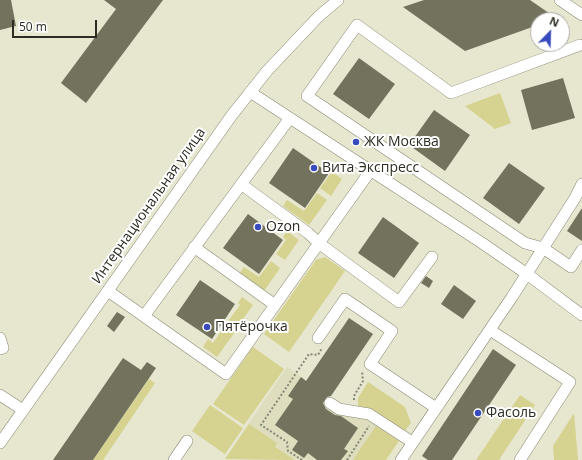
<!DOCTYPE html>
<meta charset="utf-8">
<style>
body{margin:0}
#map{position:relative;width:582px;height:460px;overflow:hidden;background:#e7e6cf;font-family:"Open Sans",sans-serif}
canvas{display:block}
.north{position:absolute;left:530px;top:12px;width:40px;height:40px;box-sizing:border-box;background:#fff;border:1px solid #ababa7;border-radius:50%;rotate:23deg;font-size:11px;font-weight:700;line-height:16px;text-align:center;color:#2c2c23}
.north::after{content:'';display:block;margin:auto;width:14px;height:18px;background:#374bbe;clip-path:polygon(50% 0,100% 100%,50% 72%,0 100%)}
.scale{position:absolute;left:12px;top:20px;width:85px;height:18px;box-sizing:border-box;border:2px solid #2c2c23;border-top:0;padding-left:5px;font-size:12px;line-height:14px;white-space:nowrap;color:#2c2c23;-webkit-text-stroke:3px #fff;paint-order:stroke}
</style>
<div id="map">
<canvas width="582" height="460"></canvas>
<div class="north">N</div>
<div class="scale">50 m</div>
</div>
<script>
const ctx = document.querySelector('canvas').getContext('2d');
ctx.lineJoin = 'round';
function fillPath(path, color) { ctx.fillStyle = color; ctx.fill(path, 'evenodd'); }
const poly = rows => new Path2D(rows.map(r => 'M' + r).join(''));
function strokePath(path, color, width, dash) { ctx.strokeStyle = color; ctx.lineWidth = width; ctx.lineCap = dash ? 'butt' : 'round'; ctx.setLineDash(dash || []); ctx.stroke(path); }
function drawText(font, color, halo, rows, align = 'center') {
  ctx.font = font + ' "Open Sans",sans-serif'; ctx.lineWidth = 4; ctx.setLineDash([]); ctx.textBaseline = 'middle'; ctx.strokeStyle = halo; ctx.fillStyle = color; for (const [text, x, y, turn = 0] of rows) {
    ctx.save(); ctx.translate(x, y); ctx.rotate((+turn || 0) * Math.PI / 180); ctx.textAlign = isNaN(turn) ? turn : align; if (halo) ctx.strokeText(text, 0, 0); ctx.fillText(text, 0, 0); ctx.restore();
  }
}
const built = poly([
 [287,367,343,406,404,432,385,460,225,459]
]);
const green = poly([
 [500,93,511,123,495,129,465,106],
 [332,172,342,179,331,196,320,188],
 [317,193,327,200,309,225,283,206,287,200,304,211],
 [287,231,299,240,285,260,276,254,286,240,283,237],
 [325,257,345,271,289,352,264,334,316,260],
 [271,261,280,268,264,291,239,274,244,267,259,277],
 [242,297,253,305,238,326,229,320,240,305,238,303],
 [227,323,237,329,217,357,203,347,208,339,213,343],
 [253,347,284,369,244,425,213,404],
 [149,379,155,383,103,460,53,460,66,441,93,460],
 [368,382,405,407,411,423,404,432,358,408,358,398],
 [520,395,535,405,499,460,476,460],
 [210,405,243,428,225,454,192,431],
 [574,413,578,460,554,460,553,446],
 [249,424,277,443,275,447,295,460,225,459],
 [376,426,399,441,386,460,353,460]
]);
const building = poly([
 [0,0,11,0,16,26,0,30],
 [104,0,163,0,86,103,61,83,116,9],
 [424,0,530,0,559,20,538,20,538,25,465,51,403,7],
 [359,58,395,84,369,119,333,94],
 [563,78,575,118,532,130,521,90],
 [434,110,470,135,445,171,409,145],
 [293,148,329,173,305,208,269,183],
 [509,163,545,188,519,224,483,198],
 [582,208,582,241,567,231],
 [248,214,283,240,259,274,223,248],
 [383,217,419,243,394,278,358,253],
 [426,276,433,281,429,288,421,283],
 [200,280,235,304,212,339,176,315],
 [454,285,476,301,463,319,441,304],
 [117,312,125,317,114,332,107,326],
 [349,318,373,334,331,396,327,397,323,403,326,409,335,415,341,416,358,428,344,449,348,451,341,460,317,460,308,453,304,458,292,450,298,441,275,425,293,399,288,396,301,377,306,381],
 [493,349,516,365,452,460,428,460,422,456],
 [123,358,141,370,147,362,156,368,93,460,53,460]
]);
const path = poly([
 [354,400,354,396,363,381,362,371],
 [302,460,288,451,287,442,261,425,309,354,318,355,322,348],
 [347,460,369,426]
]);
const minor = poly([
 [560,0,582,15],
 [580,45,451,93,357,25,307,96,525,243,543,248,571,267,582,250],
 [250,92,482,243,527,274,582,315],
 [241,184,308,233,320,244,399,302,432,257],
 [194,247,275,305],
 [108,291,226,374,371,170],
 [144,316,290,118],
 [490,330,570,382,520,460],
 [0,338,3,348,0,349],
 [318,338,345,299,392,331,370,364,436,408],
 [0,395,23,410],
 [330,403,339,409,369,414,412,442],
 [0,443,232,115,267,71,319,16,338,0],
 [174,460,187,441],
 [401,460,512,297,575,198,582,184]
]);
const markers = [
 [356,142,4,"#374bbe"],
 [314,168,4,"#374bbe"],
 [258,227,4,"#374bbe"],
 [207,327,4,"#374bbe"],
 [478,413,4,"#374bbe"]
];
const poiNames = [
 ["ЖК Москва",364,142],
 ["Вита Экспресс",322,168],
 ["Ozon",266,227],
 ["Пятёрочка",215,327],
 ["Фасоль",486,413]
];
const streetNames = [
 ["Интернациональная улица",149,206,-55]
];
fillPath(built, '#deddbe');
fillPath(green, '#d6d28f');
fillPath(building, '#73725d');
strokePath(minor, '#898872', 12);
strokePath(path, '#888777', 2, [2, 2]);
strokePath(minor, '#fff', 11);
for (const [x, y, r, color] of markers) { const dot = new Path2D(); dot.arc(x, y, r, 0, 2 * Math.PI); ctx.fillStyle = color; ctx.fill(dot); strokePath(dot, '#fff', 1.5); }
drawText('14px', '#2c2c23', '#fff', poiNames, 'left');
drawText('14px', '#2c2c23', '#fff', streetNames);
</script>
